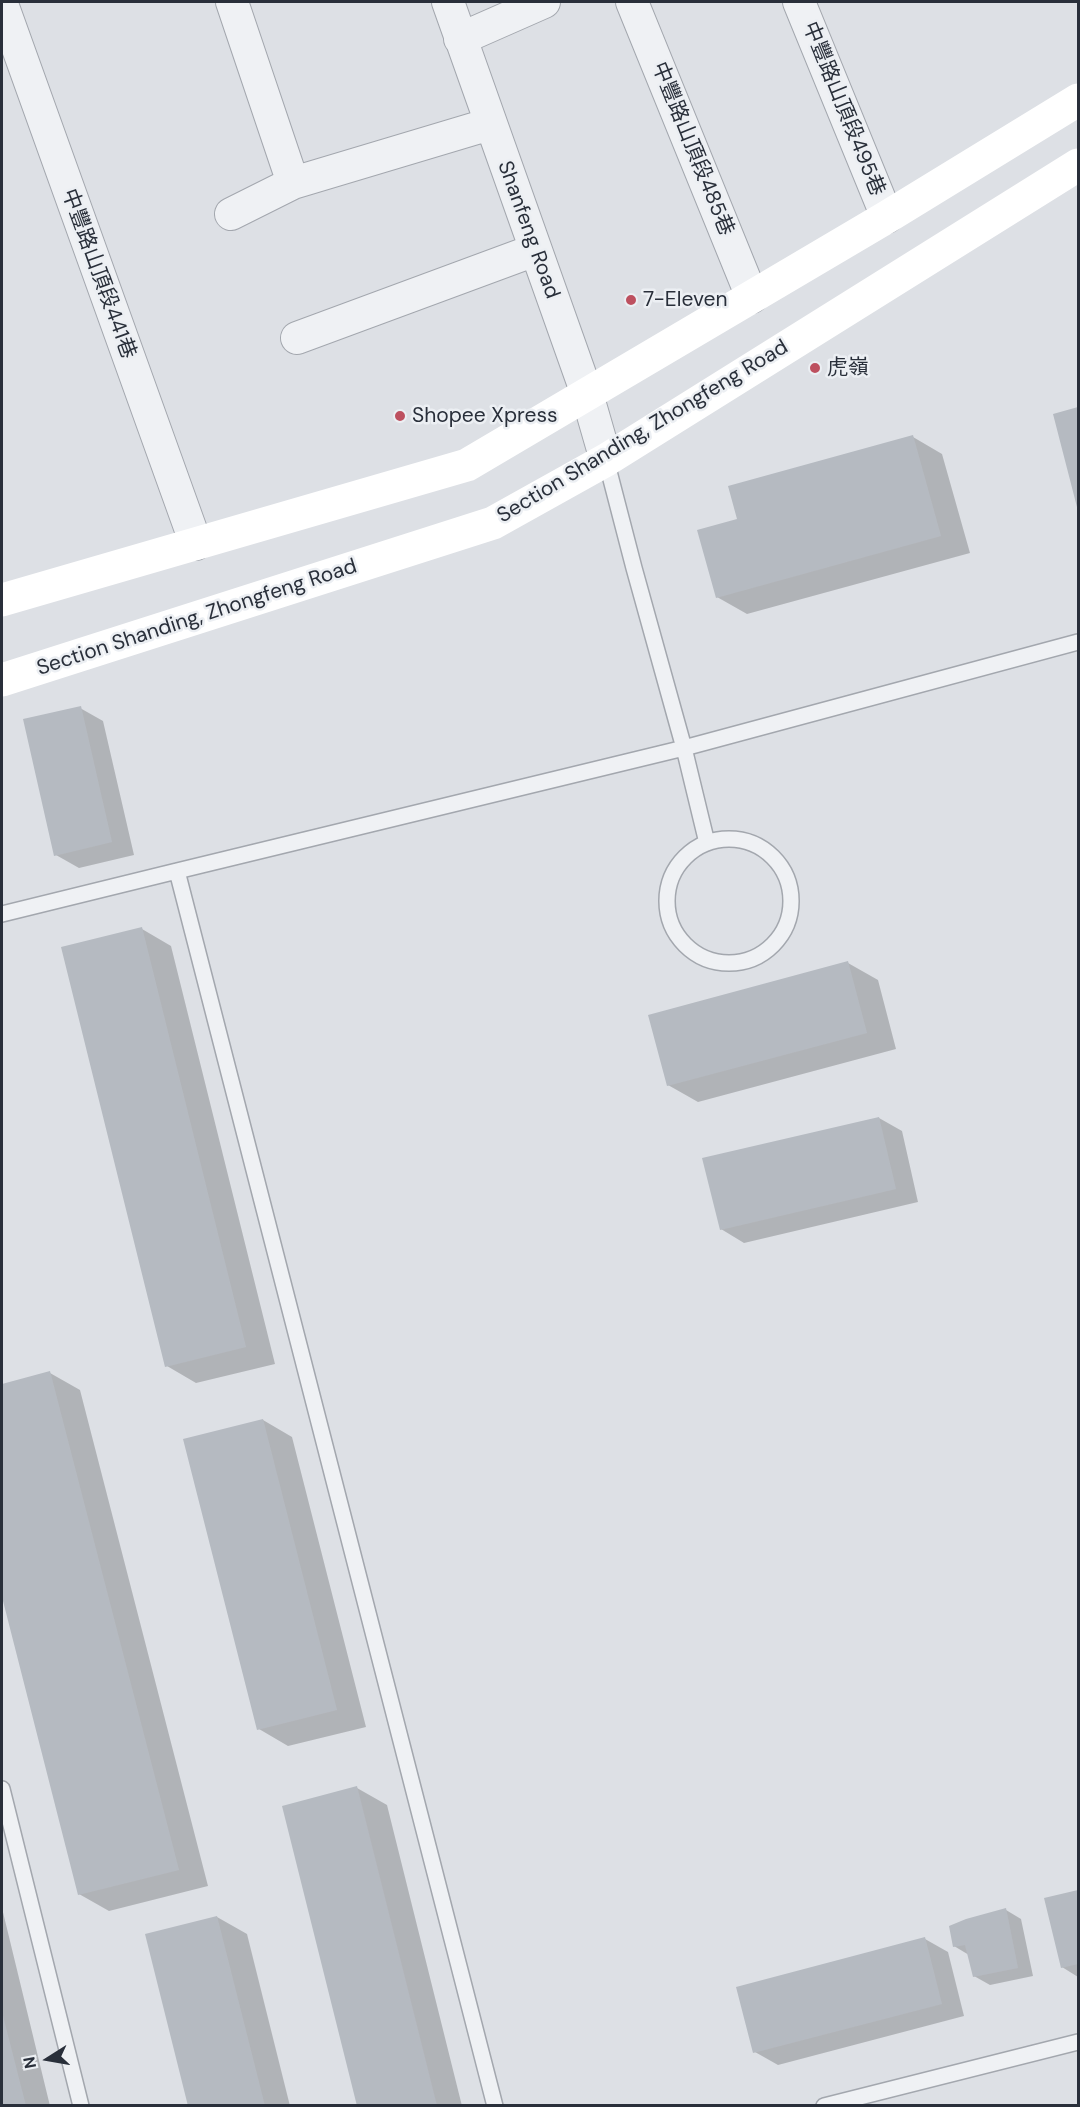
<!DOCTYPE html>
<meta charset="utf-8">
<style>
body{margin:0}
#map{position:relative;width:1080px;height:2107px;overflow:hidden;background:#dde0e5;font-family:"DM Sans",sans-serif}
canvas{display:block}
.frame{position:absolute;inset:0;border:3px solid #292f3a;pointer-events:none}
.north{position:absolute;left:18px;top:2029px;width:60px;height:60px;-webkit-text-stroke:4px #eceff3;paint-order:stroke;rotate:259deg;font-size:16px;font-weight:700;line-height:24px;text-align:center;color:#292f3a}
.north::after{content:'';display:block;margin:auto;width:21px;height:27px;background:#292f3a;clip-path:polygon(50% 0,100% 100%,50% 72%,0 100%)}
</style>
<div id="map">
<canvas width="1080" height="2107"></canvas>
<div class="frame"></div>
<div class="north">N</div>
</div>
<script>
const ctx = document.querySelector('canvas').getContext('2d');
ctx.lineJoin = 'round';
function fillPath(path, color) { ctx.fillStyle = color; ctx.fill(path, 'evenodd'); }
const poly = rows => new Path2D(rows.map(r => 'M' + r).join(''));
function strokePath(path, color, width, dash) { ctx.strokeStyle = color; ctx.lineWidth = width; ctx.lineCap = dash ? 'butt' : 'round'; ctx.setLineDash(dash || []); ctx.stroke(path); }
function drawText(font, color, halo, rows, align = 'center') {
  ctx.font = font + ' "DM Sans","Noto Sans TC",sans-serif'; ctx.lineWidth = 5; ctx.setLineDash([]); ctx.textBaseline = 'middle'; ctx.strokeStyle = halo; ctx.fillStyle = color; for (const [text, x, y, turn = 0] of rows) {
    ctx.save(); ctx.translate(x, y); ctx.rotate((+turn || 0) * Math.PI / 180); ctx.textAlign = isNaN(turn) ? turn : align; if (halo) ctx.strokeText(text, 0, 0); ctx.fillText(text, 0, 0); ctx.restore();
  }
}
const shadow = poly([
 [1078,409,1078,508,1055,415],
 [913,437,942,454,970,553,747,614,717,597,739,520],
 [80,708,103,721,134,855,79,868,56,855],
 [142,929,171,946,275,1364,196,1383,167,1366],
 [848,963,878,980,896,1049,698,1102,668,1085],
 [879,1118,902,1131,918,1202,744,1243,721,1229],
 [50,1373,80,1390,208,1886,109,1911,79,1894,2,1591,2,1385],
 [263,1420,292,1437,366,1727,288,1746,259,1729],
 [357,1788,387,1805,462,2106,359,2106],
 [1078,1891,1078,1977,1062,1967,1046,1899],
 [2,1908,50,2106,2,2106],
 [1006,1910,1021,1919,1033,1976,990,1985,974,1976,969,1955,954,1946],
 [217,1917,247,1934,290,2106,190,2106],
 [925,1939,948,1952,964,2016,778,2065,755,2052]
]);
const building = poly([
 [1078,407,1078,511,1053,414],
 [913,435,941,536,716,598,697,530,737,519,728,486],
 [81,706,112,842,54,856,23,719],
 [142,927,246,1347,165,1367,61,947],
 [848,961,867,1033,667,1086,648,1015],
 [879,1117,896,1189,720,1230,702,1158],
 [50,1371,179,1870,78,1895,2,1597,2,1384],
 [263,1419,337,1710,257,1730,183,1439],
 [357,1786,437,2106,357,2106,282,1806],
 [1078,1890,1078,1964,1061,1968,1044,1898],
 [1006,1908,1018,1968,973,1977,965,1945,953,1947,949,1926,966,1919],
 [217,1916,265,2106,188,2106,145,1934],
 [925,1937,942,2004,753,2053,736,1987],
 [2,2012,26,2106,2,2106]
]);
const lane = poly([
 [606,460,634,568,684,748,1078,642],
 '667 901a62 62 0 1 1 124 0a62 62 0 1 1-124 0Z',
 [2,914,177,871],
 [2,1789,81,2106],
 [495,2106,177,871,684,748,707,843],
 [824,2106,1078,2042]
]);
const street = poly([
 [232,2,293,183],
 [448,2,587,394,606,460],
 [632,2,752,297],
 [799,2,887,217],
 [2,4,196,544],
 [460,39,544,2],
 [231,214,293,183,490,124],
 [297,338,535,250]
]);
const secondary = poly([
 [2,600,467,465,887,217,1078,100],
 [2,680,493,523,606,460,1078,165]
]);
const markers = [
 [631,300,6,"#bd505f"],
 [815,368,6,"#bd505f"],
 [400,416,6,"#bd505f"]
];
const streetNames = [
 ["中豐路山頂段495巷",843,109,68],
 ["中豐路山頂段485巷",692,149,68],
 ["Shanfeng Road",528,230,70],
 ["中豐路山頂段441巷",98,274,70],
 ["Section Shanding, Zhongfeng Road",643,432,-31],
 ["Section Shanding, Zhongfeng Road",197,618,-18]
];
const poiNames = [
 ["7-Eleven",643,300],
 ["虎嶺",827,368],
 ["Shopee Xpress",412,416]
];
fillPath(shadow, '#0003');
fillPath(building, '#b5bac1');
strokePath(lane, '#a3a7ae', 18);
strokePath(street, '#a3a7ae', 34);
strokePath(lane, '#eff1f4', 15);
strokePath(street, '#eff1f4', 32);
strokePath(secondary, '#fff', 33);
for (const [x, y, r, color] of markers) { const dot = new Path2D(); dot.arc(x, y, r, 0, 2 * Math.PI); ctx.fillStyle = color; ctx.fill(dot); strokePath(dot, '#eceff3', 2); }
drawText('21px', '#292f3a', '#eceff3', streetNames);
drawText('21px', '#292f3a', '#eceff3', poiNames, 'left');
</script>
